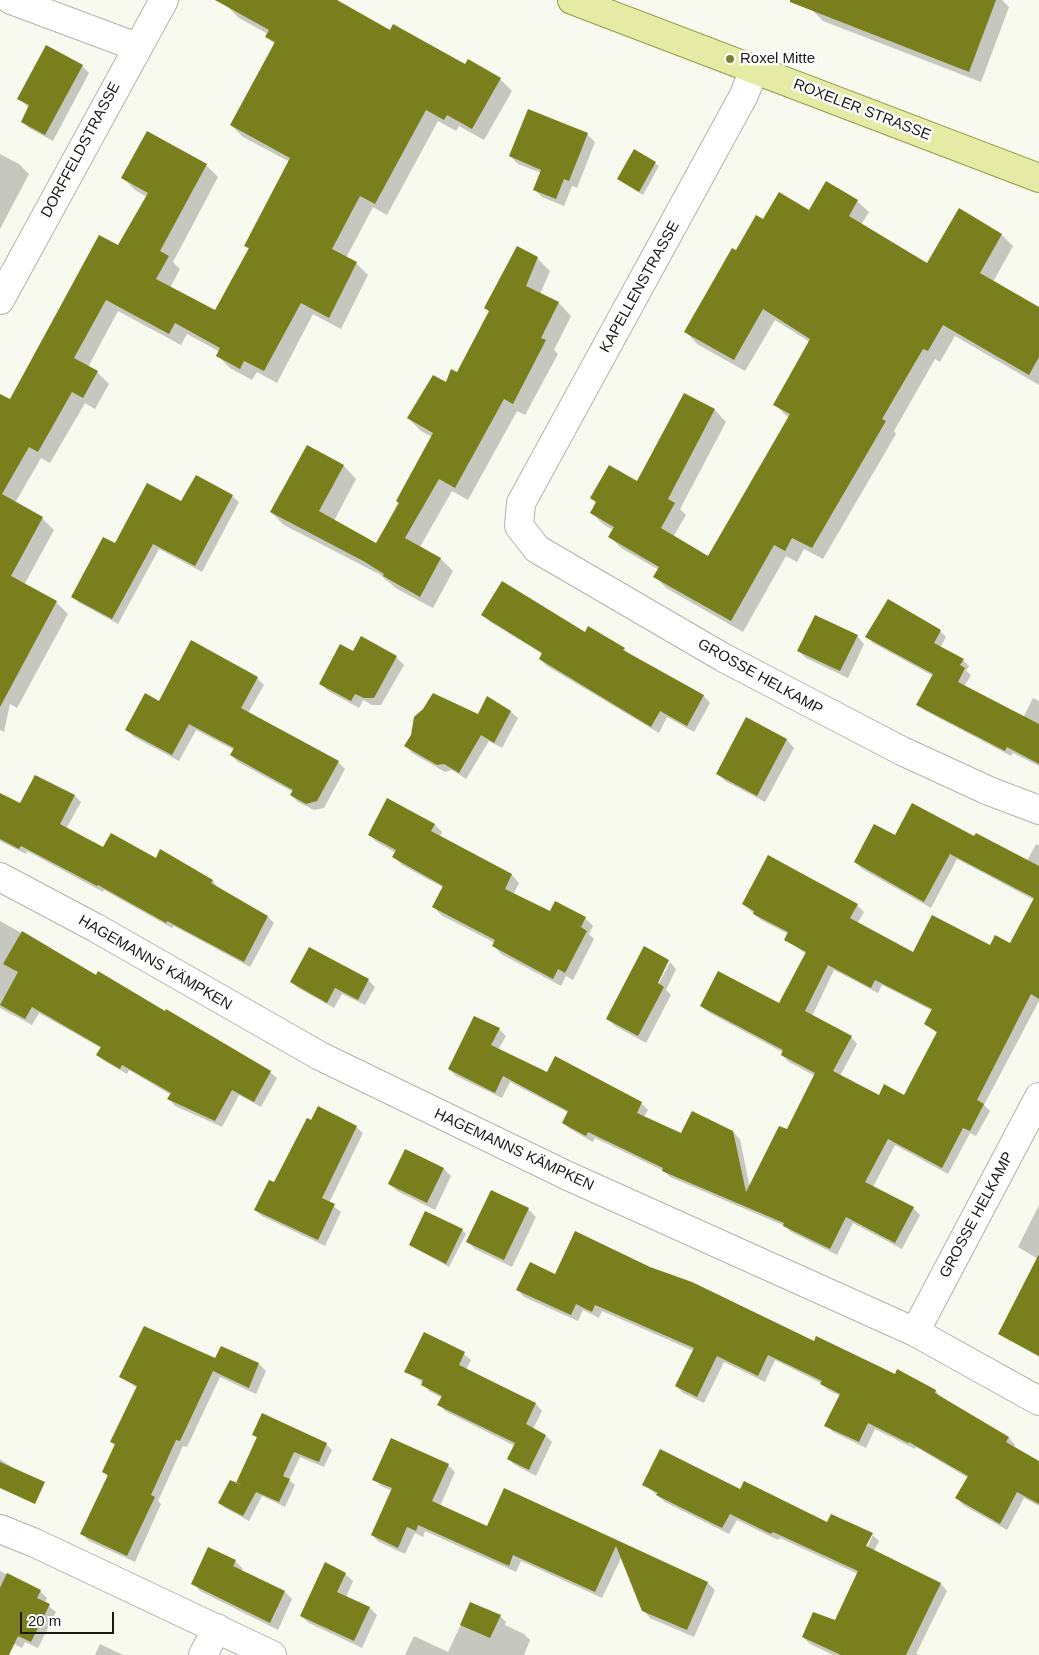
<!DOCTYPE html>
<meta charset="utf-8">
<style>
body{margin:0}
#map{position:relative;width:1039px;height:1655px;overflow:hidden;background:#f8faef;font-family:Arial,sans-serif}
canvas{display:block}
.scale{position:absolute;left:20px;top:1612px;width:94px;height:22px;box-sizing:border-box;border:2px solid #191a16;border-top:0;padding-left:6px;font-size:15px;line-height:18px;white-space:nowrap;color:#191a16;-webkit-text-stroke:4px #fff;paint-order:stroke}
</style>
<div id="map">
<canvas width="1039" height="1655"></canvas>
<div class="scale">20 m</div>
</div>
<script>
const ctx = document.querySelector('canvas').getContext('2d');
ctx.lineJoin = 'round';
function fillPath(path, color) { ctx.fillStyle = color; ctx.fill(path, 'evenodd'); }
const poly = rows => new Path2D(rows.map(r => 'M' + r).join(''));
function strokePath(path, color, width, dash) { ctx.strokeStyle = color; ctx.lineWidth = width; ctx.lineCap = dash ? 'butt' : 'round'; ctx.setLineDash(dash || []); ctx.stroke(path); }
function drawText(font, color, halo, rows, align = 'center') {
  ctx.font = font + ' Arial,sans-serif'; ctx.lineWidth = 5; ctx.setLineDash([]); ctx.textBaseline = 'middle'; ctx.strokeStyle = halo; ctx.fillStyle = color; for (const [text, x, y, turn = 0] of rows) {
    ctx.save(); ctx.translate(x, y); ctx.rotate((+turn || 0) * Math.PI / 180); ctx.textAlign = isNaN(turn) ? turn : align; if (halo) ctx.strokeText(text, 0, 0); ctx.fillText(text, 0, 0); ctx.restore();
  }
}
const shadow = poly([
 [231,0,336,0,390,32,466,66,500,79,512,91,484,140,459,126,456,131,438,121,387,215,373,207,346,258,356,263,368,275,341,329,313,314,277,383,257,372,252,380,230,368,218,356,220,352,187,334,181,345,118,311,88,367,97,372,109,384,95,409,85,403,50,463,41,458,15,503,42,518,54,530,24,585,56,602,68,614,17,708,10,704,4,732,0,730,0,399,10,401,119,247,147,197,135,190,123,178,206,165,218,177,173,262,180,269,170,288,215,312,249,250,245,246,290,162,243,137,231,125,275,45,267,37,268,34,239,18,227,6],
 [815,0,1002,0,1009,7,981,82,823,21,812,10],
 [82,66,89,73,53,141,29,128,22,121,29,108,19,99],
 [529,110,588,135,595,142,577,188,572,186,564,206,542,197,534,189,541,173,518,164,510,156],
 [634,150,659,166,643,195,618,179],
 [0,154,19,164,29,174,0,229],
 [857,201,869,212,861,225,927,264,1002,235,1013,246,993,282,1039,308,1039,385,955,336,940,362,935,359,894,431,896,434,823,559,804,549,797,562,786,556,743,632,666,588,655,576,659,570,621,548,610,537,613,530,603,524,591,512,597,503,591,498,637,483,684,395,715,410,726,422,680,509,686,515,673,537,708,557,789,418,775,405,810,342,775,320,745,371,697,344,686,332,737,252,763,221],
 [537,258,550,271,540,294,559,303,571,316,554,350,558,354,525,415,517,411,468,500,452,491,420,547,441,559,453,571,433,608,397,589,379,574,284,525,271,512,307,446,344,466,356,479,334,521,376,545,432,437,421,431,408,418,458,373,490,312,486,308],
 [196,477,232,496,239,502,202,572,159,549,118,624,78,602,72,596,115,545,182,502],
 [483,615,585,634,624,649,631,656,704,696,710,703,694,732,667,717,659,733,547,666,540,659,543,654,490,622],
 [940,631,946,637,940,648,963,660,969,666,966,671,971,675,964,687,1023,718,1033,698,1039,701,1039,766,1013,753,1011,756,924,710,918,704,933,676,873,643,867,637],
 [857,636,864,644,848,678,806,658,799,651],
 [353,653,396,657,404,665,381,705,372,705,363,700,359,708,328,691,320,684],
 [257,678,264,685,248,713,338,762,345,769,324,808,314,810,298,802,291,795,293,792,238,762,231,755,234,750,196,730,179,761,134,737,127,730,159,703],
 [511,712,518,718,502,748,489,741,466,779,452,770,445,772,412,753,406,746,478,716],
 [746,719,787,740,794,748,765,802,725,781,718,773],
 [35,776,75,796,81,802,66,829,104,849,156,859,161,851,213,881,218,888,268,917,274,923,250,967,174,926,172,928,104,890,103,892,27,851,26,854,0,841,0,794,21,805],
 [435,825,442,832,440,837,512,875,519,883,513,895,551,912,556,902,585,918,593,926,589,934,594,939,573,980,566,976,561,986,501,954,494,946,495,943,441,915,434,907,444,888,402,865,394,857,396,853,377,842,369,835],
 [895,837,974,838,1027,861,1036,844,1039,845,1039,1001,984,1105,990,1111,976,1136,970,1133,948,1174,895,1145,873,1187,913,1208,920,1215,902,1249,853,1223,837,1255,791,1232,785,1226,670,1177,664,1171,595,1138,593,1142,570,1129,563,1123,569,1113,510,1082,502,1098,456,1076,449,1069,499,1029,506,1036,498,1050,548,1074,641,1103,648,1110,644,1117,681,1135,733,1132,740,1139,750,1188,787,1131,815,1076,789,1062,782,1055,784,1053,708,1012,701,1006,780,1005,806,954,785,939,788,934,761,920,743,904,857,905,864,912,857,924,913,953,1011,945,1034,900,957,859,931,908,862,869,855,862],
 [834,970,878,993,882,985,933,1011,926,1024,938,1034,904,1097,879,1096,840,1076,857,1044,851,1037,812,1016],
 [0,921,270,1072,277,1078,261,1107,239,1095,222,1127,175,1106,169,1099,171,1095,129,1070,127,1074,104,1061,98,1055,101,1048,39,1013,32,1025,0,1008],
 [645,948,670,962,667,962,654,988,656,989,670,962,676,969,666,990,671,995,646,1043,615,1026,608,1019],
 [368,980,375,987,365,1005,342,994,334,1008,298,988,291,981],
 [312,1121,356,1127,363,1133,329,1203,341,1212,325,1246,262,1216,255,1210,275,1184],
 [444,1169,451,1176,435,1210,397,1191,390,1184],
 [1039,1205,1039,1357,999,1334,1038,1259,1018,1247],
 [528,1209,536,1217,512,1267,475,1249,468,1242],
 [462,1230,466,1234,449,1267,410,1245],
 [555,1275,815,1343,895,1376,898,1371,936,1391,942,1399,1009,1438,1015,1445,1014,1448,1039,1462,1039,1506,1024,1498,1007,1530,963,1505,957,1498,968,1478,916,1447,915,1449,875,1429,866,1448,833,1432,826,1425,840,1396,828,1390,821,1383,775,1360,765,1382,724,1362,704,1403,683,1393,676,1386,694,1351,602,1311,599,1318,583,1310,578,1321,524,1297,518,1290],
 [222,1347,259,1364,266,1371,256,1394,220,1377,187,1447,183,1446,158,1501,161,1504,135,1562,89,1541,82,1534,108,1477,104,1472,116,1446,112,1442,137,1388,121,1377,216,1360],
 [464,1354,471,1360,466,1370,536,1404,542,1411,533,1429,546,1436,552,1442,536,1476,515,1465,508,1459,515,1446,445,1411,439,1404,442,1398,429,1391,423,1383,406,1371],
 [254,1435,326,1444,332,1450,324,1467,300,1457,289,1480,295,1485,285,1507,262,1496,249,1521,225,1508,219,1503,241,1486,258,1439],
 [0,1459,15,1469,5,1490,0,1487],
 [448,1465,455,1472,440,1506,487,1528,504,1490,708,1583,715,1590,694,1637,650,1618,643,1610,622,1556,602,1598,521,1561,516,1572,425,1531,423,1537,415,1533,405,1554,379,1542,372,1535,392,1491,381,1486,374,1479],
 [644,1484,740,1491,828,1523,872,1534,879,1541,874,1551,941,1584,947,1591,916,1654,920,1655,833,1655,810,1644,803,1637,835,1622,858,1574,780,1538,778,1540,737,1520,729,1534,665,1502],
 [870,1535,873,1535,865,1552,863,1551],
 [235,1561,243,1569,241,1571,285,1592,292,1599,278,1630,200,1591,193,1583],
 [0,1571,40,1591,47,1598,45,1603,56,1612,38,1648,25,1642,22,1648,0,1637],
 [345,1574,353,1581,346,1597,370,1608,377,1615,362,1648,309,1623,301,1616],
 [471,1603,500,1616,506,1622,505,1625,524,1634,530,1640,524,1655,405,1655,414,1636,448,1652],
 [100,1644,123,1655,95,1655]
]);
const building = poly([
 [215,0,337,0,390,30,393,24,465,64,468,59,501,78,472,129,447,115,444,120,426,110,375,204,360,196,332,249,357,262,329,318,301,303,264,371,244,361,240,369,216,356,220,348,175,323,169,334,106,300,74,358,98,371,83,398,72,392,38,452,29,447,2,494,43,517,11,576,57,601,0,707,0,394,10,399,99,235,118,245,148,193,121,178,147,131,207,164,160,251,169,256,156,279,215,310,249,248,244,246,290,158,230,125,275,42,265,37,269,30],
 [790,0,996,0,969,72,790,2],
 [46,45,83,65,45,135,21,122,29,105,17,99],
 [528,109,588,133,569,181,564,179,556,199,533,190,541,170,509,156],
 [634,149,656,162,639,192,617,179],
 [826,181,858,200,849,216,927,263,959,208,1002,234,980,273,1039,307,1039,357,1029,375,943,325,928,351,923,349,882,419,886,421,812,548,792,538,785,551,774,545,731,621,653,577,659,567,608,537,614,527,590,513,596,502,590,498,609,465,637,481,684,393,715,409,668,499,675,503,661,528,708,556,790,414,773,405,810,339,763,309,734,360,684,332,732,248,736,250,756,215,763,219,779,192,809,210],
 [517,246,538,257,526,286,559,302,541,338,546,340,513,404,504,399,455,488,439,479,405,538,441,558,420,597,383,576,384,574,365,562,270,512,307,445,344,465,319,511,376,543,399,503,396,501,433,433,407,418,433,375,446,382,451,369,457,372,489,311,484,308],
 [196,475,233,495,195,566,153,544,112,619,71,597,103,537,115,543,147,483,181,501],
 [502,581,585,632,588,626,625,648,623,650,704,695,687,726,660,711,651,727,539,659,542,653,481,615],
 [888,599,941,630,934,643,964,659,960,665,965,668,958,682,1039,724,1039,764,1007,747,1005,751,916,705,933,674,865,637],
 [815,615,858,635,840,671,797,651],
 [361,636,397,656,374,698,364,698,355,694,351,701,319,684,340,644,353,651],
 [191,640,258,677,241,708,339,761,317,801,306,804,290,795,293,790,230,755,234,748,189,724,172,755,125,730,145,693,159,701],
 [433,693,478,714,487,696,511,711,494,743,481,735,459,773,444,764,437,765,404,746,411,735,414,717,423,709],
 [746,717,787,739,757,796,716,774],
 [35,775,75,795,60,824,103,847,111,833,156,858,160,849,213,880,211,883,268,916,244,962,167,921,166,923,98,885,97,886,21,846,19,849,0,839,0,793,20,803],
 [387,798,435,824,431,831,512,874,505,889,550,911,555,901,586,917,581,927,587,931,565,973,558,969,553,979,492,946,495,940,432,907,443,886,392,857,396,850,368,835],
 [912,803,974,836,976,833,1039,866,1039,999,1031,994,977,1100,984,1104,970,1131,963,1128,942,1168,888,1139,865,1182,914,1207,895,1243,846,1217,830,1249,783,1226,784,1223,676,1177,662,1171,663,1168,588,1132,586,1136,562,1123,568,1111,503,1076,495,1093,448,1069,474,1016,500,1028,491,1045,547,1072,555,1056,642,1102,637,1113,681,1133,692,1111,733,1131,746,1192,779,1126,787,1129,815,1073,781,1055,783,1050,700,1006,718,971,779,1003,806,952,784,940,788,932,753,914,754,911,742,904,768,855,858,904,850,918,913,952,932,915,990,945,995,935,1010,943,1034,898,950,854,924,902,854,862,874,824,895,835],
 [828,965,871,988,875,980,932,1009,924,1024,937,1032,904,1095,884,1084,879,1095,833,1071,852,1036,805,1011],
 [22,931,96,975,98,971,165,1011,166,1009,271,1071,254,1102,232,1090,215,1121,167,1099,171,1093,122,1065,120,1069,96,1055,101,1047,32,1007,25,1019,0,1005,18,972,3,964],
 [644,946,669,960,658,983,664,987,638,1036,606,1019],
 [309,947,369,979,358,1000,335,988,327,1003,290,982],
 [318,1106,357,1126,322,1198,335,1204,318,1240,254,1210,269,1180,274,1182,307,1118,311,1120],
 [405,1149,444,1168,427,1203,388,1184],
 [491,1190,529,1208,504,1260,466,1242],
 [425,1211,463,1229,446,1264,409,1245],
 [575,1231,650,1267,692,1282,814,1341,816,1336,895,1374,897,1369,936,1390,935,1393,1009,1437,1006,1442,1039,1461,1039,1504,1017,1492,1000,1524,955,1498,968,1476,909,1442,908,1443,868,1423,859,1442,824,1426,840,1394,820,1384,822,1381,768,1355,758,1376,717,1356,697,1397,675,1386,694,1348,595,1305,592,1312,576,1304,571,1315,516,1290,530,1262,555,1274],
 [1039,1254,1039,1356,998,1334],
 [144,1326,215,1358,221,1346,259,1363,249,1388,213,1371,180,1441,176,1440,151,1495,155,1497,127,1556,80,1534,108,1475,102,1472,115,1444,110,1442,137,1386,119,1377],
 [424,1332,465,1352,459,1365,536,1403,526,1424,546,1435,529,1470,507,1459,515,1443,437,1405,442,1396,421,1385,423,1380,404,1372],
 [262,1413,327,1443,319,1462,294,1452,283,1476,290,1479,279,1502,256,1492,243,1516,218,1503,230,1480,242,1485,236,1483,257,1437,252,1435],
 [391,1438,449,1464,432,1501,487,1526,504,1488,708,1582,687,1630,642,1611,616,1546,595,1592,513,1555,509,1566,418,1525,416,1531,407,1527,398,1548,371,1535,392,1488,372,1480],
 [660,1449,740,1489,744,1481,827,1522,831,1514,873,1533,866,1546,941,1583,906,1655,841,1655,802,1637,813,1612,835,1620,858,1571,773,1532,771,1534,730,1514,722,1528,656,1495,658,1493,642,1485],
 [0,1462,45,1482,35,1504,0,1488],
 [208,1547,236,1560,233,1566,285,1591,270,1623,191,1584],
 [325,1562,346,1573,337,1592,370,1607,354,1641,300,1616],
 [7,1573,41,1590,37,1598,50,1604,31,1642,18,1636,9,1655,0,1655,0,1588],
 [470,1602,501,1615,490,1638,460,1625]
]);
const minor = poly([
 [11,0,137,47],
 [754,69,744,95,521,503,519,526,537,549,724,658,902,751,989,791,1039,810],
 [0,300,164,0],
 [0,877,96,928,320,1056,568,1176,915,1332,1039,1401],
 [915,1332,1039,1097],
 [0,1529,35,1543,272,1655],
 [203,1655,217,1628]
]);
const major = poly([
 [572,0,1039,178]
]);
const markers = [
 [730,59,5,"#7b812c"]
];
const poiNames = [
 ["Roxel Mitte",740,59]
];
const streetNames = [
 ["ROXELER STRASSE",862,110,21],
 ["DORFFELDSTRASSE",81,150,-62],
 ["KAPELLENSTRASSE",640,287,-61],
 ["GROSSE HELKAMP",760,677,29],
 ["HAGEMANNS KÄMPKEN",155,963,30],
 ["HAGEMANNS KÄMPKEN",514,1150,25],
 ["GROSSE HELKAMP",977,1215,-62]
];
fillPath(shadow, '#0003');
fillPath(building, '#797f1c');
strokePath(minor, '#b2b3a9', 30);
strokePath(major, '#93994b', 30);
strokePath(minor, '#fff', 28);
strokePath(major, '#e5eba4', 28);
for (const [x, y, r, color] of markers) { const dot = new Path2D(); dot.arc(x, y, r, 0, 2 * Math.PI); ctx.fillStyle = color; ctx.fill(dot); strokePath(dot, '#fff', 2); }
drawText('15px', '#191a16', '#fff', poiNames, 'left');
drawText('15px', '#191a16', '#fff', streetNames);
</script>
